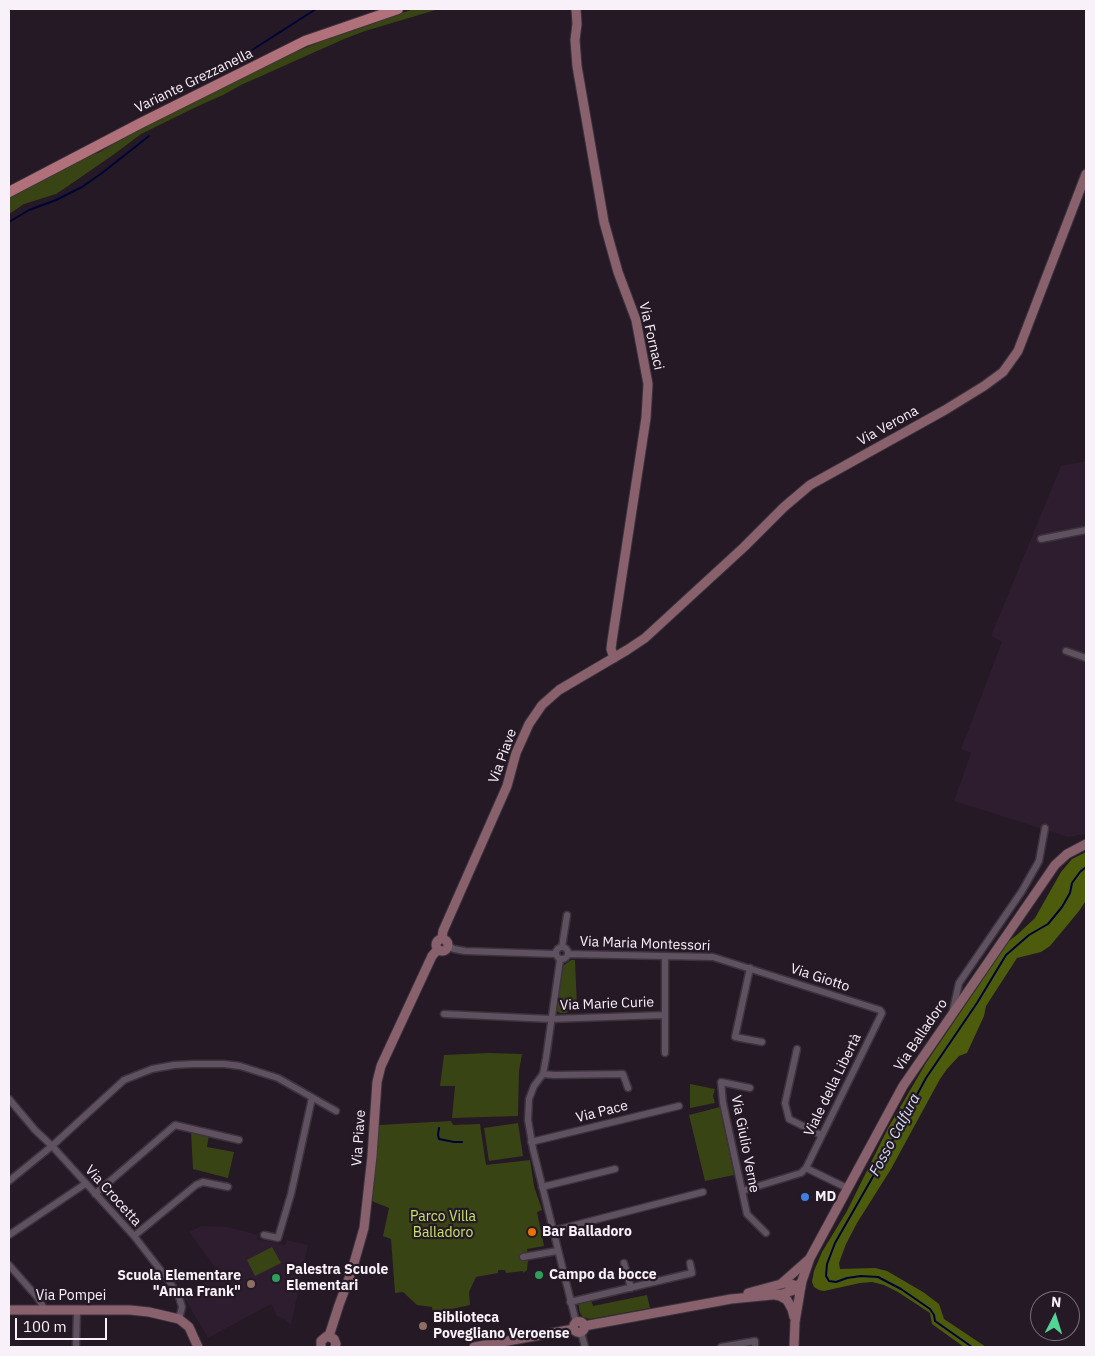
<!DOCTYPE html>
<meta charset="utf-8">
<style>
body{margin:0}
#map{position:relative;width:1095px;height:1356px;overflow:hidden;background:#241925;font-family:"IBM Plex Sans",sans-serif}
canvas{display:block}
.frame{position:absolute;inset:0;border:10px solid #f9f1f9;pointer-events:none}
.north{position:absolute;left:1030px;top:1291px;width:50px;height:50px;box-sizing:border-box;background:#241925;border:1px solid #796f7a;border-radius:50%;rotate:5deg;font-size:14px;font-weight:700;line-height:20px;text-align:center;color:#f9f1f9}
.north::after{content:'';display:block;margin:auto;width:18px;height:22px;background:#53d396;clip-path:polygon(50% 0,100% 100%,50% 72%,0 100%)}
.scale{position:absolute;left:15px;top:1318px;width:92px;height:22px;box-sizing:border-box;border:2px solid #f9f1f9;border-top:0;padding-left:6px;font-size:15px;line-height:18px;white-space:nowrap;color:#f9f1f9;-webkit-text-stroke:4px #241925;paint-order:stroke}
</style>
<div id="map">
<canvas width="1095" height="1356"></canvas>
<div class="frame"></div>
<div class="north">N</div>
<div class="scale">100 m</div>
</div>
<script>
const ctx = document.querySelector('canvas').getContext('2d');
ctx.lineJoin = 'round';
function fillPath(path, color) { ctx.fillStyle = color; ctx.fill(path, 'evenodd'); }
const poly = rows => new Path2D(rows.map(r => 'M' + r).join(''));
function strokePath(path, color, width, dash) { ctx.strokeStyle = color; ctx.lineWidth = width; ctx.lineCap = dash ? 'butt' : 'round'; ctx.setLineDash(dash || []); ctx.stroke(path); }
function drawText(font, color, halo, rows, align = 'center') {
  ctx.font = font + ' "IBM Plex Sans",sans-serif'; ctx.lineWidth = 4.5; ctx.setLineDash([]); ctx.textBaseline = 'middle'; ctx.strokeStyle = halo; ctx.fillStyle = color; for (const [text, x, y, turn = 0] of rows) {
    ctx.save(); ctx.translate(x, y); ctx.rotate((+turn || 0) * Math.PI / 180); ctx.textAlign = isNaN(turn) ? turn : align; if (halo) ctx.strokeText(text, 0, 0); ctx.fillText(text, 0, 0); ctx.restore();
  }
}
const built = poly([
 [1086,461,1086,834,1068,837,954,801,971,753,961,749,1002,642,991,636,1061,466],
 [201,1226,228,1227,258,1235,257,1239,285,1245,287,1240,308,1245,291,1325,286,1320,277,1316,271,1304,208,1338,182,1294,220,1274,189,1232]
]);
const green = poly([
 [414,9,439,9,365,31,344,39,241,85,223,95,196,107,141,134,113,155,68,186,56,194,24,204,9,214,9,196,70,163,100,152,136,130,274,61,338,34],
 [571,960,575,960,577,1008,568,1009,567,1013,560,1013,556,1010,555,1007,561,971,564,965],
 [489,1053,522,1054,519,1071,518,1116,452,1118,455,1086,440,1086,444,1055],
 [690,1084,715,1089,713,1096,715,1103,690,1108],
 [720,1107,734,1175,705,1181,689,1115],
 [451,1121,453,1125,480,1124,486,1165,530,1160,534,1186,542,1210,537,1212,544,1246,527,1249,528,1260,527,1270,523,1273,523,1271,506,1273,505,1270,498,1270,498,1273,476,1277,469,1292,470,1305,433,1313,432,1307,417,1305,403,1292,395,1293,391,1239,383,1236,389,1208,372,1201,379,1125],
 [518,1123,523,1156,489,1161,484,1128],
 [191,1131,209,1135,207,1147,234,1152,228,1178,193,1169],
 [272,1247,281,1263,255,1276,247,1260],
 [647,1295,650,1308,590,1319,583,1317,580,1313,578,1303,591,1300,593,1306]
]);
const forest = poly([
 [1086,852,1086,898,1085,902,1079,911,1050,946,1041,952,1017,958,986,1006,984,1016,967,1053,959,1056,947,1069,940,1079,891,1169,857,1223,846,1244,839,1263,840,1269,875,1268,887,1271,923,1292,939,1304,944,1319,986,1347,964,1347,932,1324,930,1313,898,1292,884,1285,872,1282,860,1283,824,1291,819,1290,814,1287,812,1282,814,1271,822,1252,847,1211,888,1128,926,1063,1009,941,1018,934,1035,918,1061,872,1072,859]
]);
const stream = poly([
 [248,61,246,57,249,52,316,9],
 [9,222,29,210,56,200,82,187,102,173,149,136],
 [439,1128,438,1135,439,1139,454,1142,462,1142],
 [972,1347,935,1321,934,1315,930,1309,901,1289,878,1277,861,1276,847,1278,836,1282,829,1281,826,1276,827,1264,835,1243,875,1173,926,1078,977,1003,1006,955,1029,935,1048,924,1062,907,1070,893,1072,883,1080,872,1086,867]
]);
const street = poly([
 [1041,539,1086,530],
 [1066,651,1086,658],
 [448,946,454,949,465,951,555,954],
 '556 953a6 6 0 1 1 12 0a6 6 0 1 1-12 0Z',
 [562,947,567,915],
 [568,954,713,957,880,1010,882,1013,806,1168],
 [560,960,546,1058,543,1074,534,1086,529,1099,528,1120,533,1149,576,1322],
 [750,968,735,1037,762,1042],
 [953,1010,959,983,1022,891,1039,861,1045,828],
 [444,1014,551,1019,664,1015],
 [797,1049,785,1103,789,1119,821,1135],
 [665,1053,665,956],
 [543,1074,554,1075,623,1074,628,1088],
 [750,1088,721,1082,723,1103,747,1214,766,1233],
 [9,1099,35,1130,52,1146,134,1236,169,1281,179,1297,182,1307,179,1319],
 [531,1142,679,1106],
 [9,1181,52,1146,124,1080,152,1069,174,1065,193,1064,224,1064,240,1066,278,1078,336,1111],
 [542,1187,615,1169],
 [742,1191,801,1173,806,1168,847,1188],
 [95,1194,175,1125,239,1140],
 [552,1231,703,1192],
 [9,1235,85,1184],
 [264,1235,278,1238,291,1194,312,1098],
 [134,1236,196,1185,203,1182,228,1187],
 [523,1257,557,1251],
 [624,1263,631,1288],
 [9,1265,38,1298,45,1310],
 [570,1302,692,1273,690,1263],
 [581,1332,585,1347],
 [76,1347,77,1311],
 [721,1347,755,1341,755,1347]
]);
const secondary = poly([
 [576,9,577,24,575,40,577,66,604,222,618,272,636,320,648,384,646,418,612,641,611,649,614,658],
 [442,938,443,931,507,786,516,753,529,724,542,705,559,690,627,650,645,638,744,547,784,507,810,485,945,410,984,386,1003,372,1018,351,1086,174],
 '436 945a6 6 0 1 1 12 0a6 6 0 1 1-12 0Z',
 [782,1283,808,1260],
 [748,1293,785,1283,794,1285,800,1291],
 [775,1295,780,1296,787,1300,792,1309,794,1317],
 [9,1310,130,1310,149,1312,179,1319,189,1327,198,1347],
 '573.5 1327a5.5 5.5 0 1 1 11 0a5.5 5.5 0 1 1-11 0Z',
 [584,1326,731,1299,782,1294,794,1290,798,1286,802,1281],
 [329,1336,339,1305,352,1270,364,1228,372,1156,377,1082,381,1066,432,956,438,949],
 [321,1347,321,1341,327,1336,334,1339,336,1344,335,1347],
 [474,1347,574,1329],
 [794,1347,795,1322,800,1292,802,1281,810,1258,903,1086,1055,865,1067,854,1086,844]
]);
const primary = poly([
 [9,192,141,123,305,41,398,9]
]);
const markers = [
 [805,1197,5,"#3f7fe0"],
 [532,1232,5,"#e8710a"],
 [539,1275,5,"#2e9e5b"],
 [276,1278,5,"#2e9e5b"],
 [251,1284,5,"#8d6e63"],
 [423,1326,5,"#8d6e63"]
];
const streetNames = [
 ["Variante Grezzanella",194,81,-26],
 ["Via Fornaci",651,336,77],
 ["Via Verona",888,426,-29],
 ["Via Piave",503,756,-70],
 ["Via Maria Montessori",645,944,2],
 ["Via Giotto",820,978,18],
 ["Via Marie Curie",607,1004,-2],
 ["Via Balladoro",921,1035,-56],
 ["Viale della Libertà",833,1085,-64],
 ["Via Pace",602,1112,-14],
 ["Via Piave",359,1138,-86],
 ["Via Giulio Verne",745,1144,79],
 ["Via Crocetta",113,1196,48],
 ["Via Pompei",71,1296]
];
const poiNames = [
 ["MD",815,1197],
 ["Bar Balladoro",542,1232],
 ["Palestra Scuole",286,1270],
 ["Elementari",286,1286],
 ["Campo da bocce",549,1275],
 ["Scuola Elementare",241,1276,"right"],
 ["\"Anna Frank\"",241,1292,"right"],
 ["Biblioteca",433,1318],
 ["Povegliano Veroense",433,1334]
];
const parkNames = [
 ["Parco Villa",443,1217],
 ["Balladoro",443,1233]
];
const waterNames = [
 ["Fosso Calfura",895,1135,-62]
];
fillPath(built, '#2e1d2e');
fillPath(green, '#394415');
fillPath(forest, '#4c5c0c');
strokePath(stream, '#000337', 2);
strokePath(street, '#3c333d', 9);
strokePath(secondary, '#3c333d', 11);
strokePath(primary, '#3c333d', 12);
strokePath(street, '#5f515f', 6);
strokePath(secondary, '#88616c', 9);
strokePath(primary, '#b0717a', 10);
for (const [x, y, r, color] of markers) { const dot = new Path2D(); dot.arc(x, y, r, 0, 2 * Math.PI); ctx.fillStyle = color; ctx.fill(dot); strokePath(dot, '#241925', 2); }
drawText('14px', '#f9f1f9', '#241925', streetNames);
drawText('bold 14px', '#f9f1f9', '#241925', poiNames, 'left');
drawText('14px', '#c7e667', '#241925', parkNames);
drawText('italic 15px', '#d3dff4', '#241925', waterNames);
</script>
